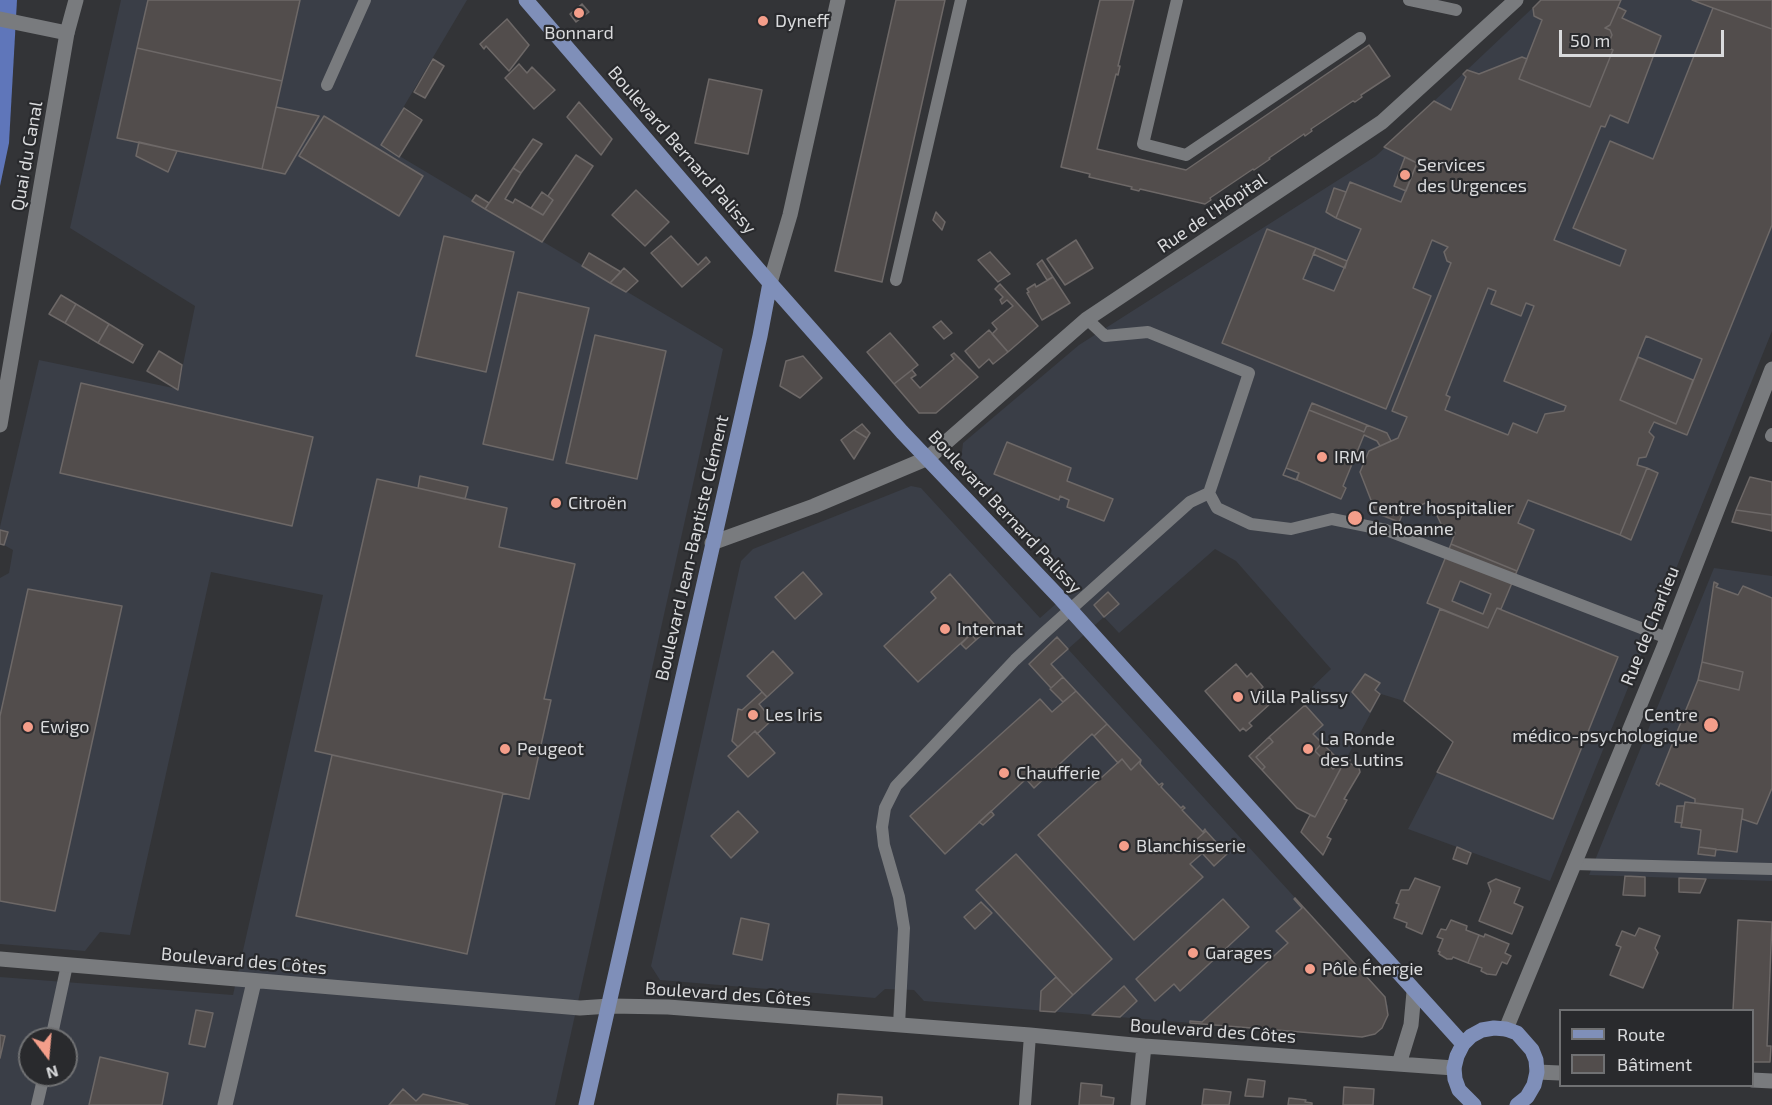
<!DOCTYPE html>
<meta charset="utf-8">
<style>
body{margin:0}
#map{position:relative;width:1772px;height:1105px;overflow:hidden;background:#333437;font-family:"Exo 2",sans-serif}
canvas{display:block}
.legend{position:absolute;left:1559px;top:1009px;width:195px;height:78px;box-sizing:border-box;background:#292a2d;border:2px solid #707173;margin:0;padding:8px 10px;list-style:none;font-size:18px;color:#dadbdd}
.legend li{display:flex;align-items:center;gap:12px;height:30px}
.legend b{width:30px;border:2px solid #707173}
.north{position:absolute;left:18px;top:1027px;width:60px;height:60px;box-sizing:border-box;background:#292a2d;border:2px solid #707173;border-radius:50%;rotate:164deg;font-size:16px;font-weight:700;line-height:24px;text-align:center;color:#dadbdd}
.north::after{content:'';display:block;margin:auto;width:21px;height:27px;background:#f49e8a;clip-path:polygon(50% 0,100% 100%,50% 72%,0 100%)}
.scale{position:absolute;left:1559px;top:30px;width:165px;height:27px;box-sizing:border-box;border:3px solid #dadbdd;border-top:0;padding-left:8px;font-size:18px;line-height:21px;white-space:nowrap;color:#dadbdd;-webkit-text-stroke:4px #292a2d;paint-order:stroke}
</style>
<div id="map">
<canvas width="1772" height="1105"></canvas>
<ul class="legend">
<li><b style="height:8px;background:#7f8fb9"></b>Route</li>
<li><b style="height:16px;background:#524d4c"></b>Bâtiment</li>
</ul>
<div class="north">N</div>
<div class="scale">50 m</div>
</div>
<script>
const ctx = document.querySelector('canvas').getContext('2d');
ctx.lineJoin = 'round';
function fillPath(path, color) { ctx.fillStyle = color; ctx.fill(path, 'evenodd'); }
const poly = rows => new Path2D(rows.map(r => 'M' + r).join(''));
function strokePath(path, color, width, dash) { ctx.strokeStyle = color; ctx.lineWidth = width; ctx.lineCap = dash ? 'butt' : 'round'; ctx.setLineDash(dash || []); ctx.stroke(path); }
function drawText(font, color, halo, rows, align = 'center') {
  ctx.font = font + ' "Exo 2",sans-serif'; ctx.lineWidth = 4.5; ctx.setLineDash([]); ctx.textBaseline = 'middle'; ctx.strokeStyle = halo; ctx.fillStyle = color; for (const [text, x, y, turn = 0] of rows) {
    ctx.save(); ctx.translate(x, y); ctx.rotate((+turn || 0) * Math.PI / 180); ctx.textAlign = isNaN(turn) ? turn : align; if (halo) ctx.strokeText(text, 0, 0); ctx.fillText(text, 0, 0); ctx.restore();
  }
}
const built = poly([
 [121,0,467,0,381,145,723,349,555,1105,0,1105,0,977,233,995,323,595,211,572,130,935,100,932,85,951,0,944,0,578,9,573,13,550,4,545,8,532,0,530,0,527,39,360,178,389,195,306,70,228],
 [30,1039,66,1039,66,1075,30,1075],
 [1541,0,1772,0,1772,331,1550,881,1408,829,1453,742,1404,701,1381,694,1315,817,1297,808,1262,770,1265,767,1273,742,1269,737,1305,705,1300,699,1331,669,1236,561,1215,549,1119,633,1104,617,1068,649,1383,994,1388,1006,1388,1015,1380,1030,1362,1037,924,1001,914,990,885,989,875,998,660,980,651,966,741,561,753,549,911,486,921,488,1040,618,1076,586,961,460,963,443,1079,345,1376,156],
 [1714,568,1772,576,1772,881,1589,875]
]);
const water = poly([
 [0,0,17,0,9,143,0,186]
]);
const building = poly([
 [148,0,300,0,282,81,137,48,148,0],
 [896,0,945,0,882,282,835,271,896,0],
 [1100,0,1134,0,1118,66,1120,66,1118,75,1116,74,1097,149,1186,170,1369,45,1390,76,1361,95,1362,97,1355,102,1353,101,1311,129,1312,131,1305,136,1304,134,1269,158,1270,159,1254,170,1253,169,1210,198,1211,200,1205,204,1140,189,1139,191,1131,189,1132,187,1089,177,1090,174,1061,167,1100,0],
 [1541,0,1621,0,1610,25,1605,28,1610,30,1612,35,1607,47,1613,50,1590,107,1519,79,1542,20,1534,16,1533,8,1541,0],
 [1692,0,1772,0,1772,29,1713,8,1692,0],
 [582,4,589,12,576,22,570,14,582,4],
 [1618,7,1626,11,1622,18,1661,36,1628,123,1610,115,1605,127,1601,126,1554,240,1620,266,1626,250,1573,228,1610,141,1653,159,1713,8,1772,29,1772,225,1687,435,1654,422,1649,432,1654,437,1646,457,1639,458,1637,465,1647,468,1620,535,1528,500,1518,523,1534,530,1517,571,1451,544,1455,533,1443,528,1430,501,1403,513,1399,522,1376,513,1360,472,1369,451,1398,438,1407,417,1392,411,1451,263,1447,261,1444,252,1448,247,1432,240,1413,288,1431,296,1386,409,1222,343,1267,229,1316,248,1303,279,1334,291,1361,229,1336,218,1350,182,1401,202,1417,163,1384,147,1434,101,1451,110,1466,77,1463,74,1467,70,1479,74,1522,57,1527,59,1519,79,1590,107,1613,50,1607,47,1612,35,1610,30,1605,28,1610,25,1618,7],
 [1488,288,1496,291,1491,304,1521,316,1526,303,1534,306,1504,381,1566,406,1564,411,1545,414,1537,433,1513,423,1508,435,1445,410,1450,397,1446,395,1488,288],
 [1646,336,1702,359,1676,424,1620,400,1646,336],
 [507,19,529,45,509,71,486,46,484,49,480,44,507,19],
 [137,48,282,81,262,169,117,138,137,48],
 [433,59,444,66,425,98,414,92,433,59],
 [519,64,527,73,532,67,555,90,534,109,505,78,519,64],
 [709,79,762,90,748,154,695,143,709,79],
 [579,102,612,139,601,155,567,117,579,102],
 [276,107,319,116,285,174,262,169,276,107],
 [404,108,422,120,399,157,381,145,404,108],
 [324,116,423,176,399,216,299,156,324,116],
 [533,139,542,144,521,173,513,168,533,139],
 [139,142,177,151,168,172,136,156,139,142],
 [576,155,593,166,542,242,485,209,513,168,521,173,505,199,513,203,515,199,543,215,553,200,548,196,576,155],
 [1405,157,1417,163,1406,191,1394,186,1405,157],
 [1334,188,1346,192,1336,218,1326,212,1334,188],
 [636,190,669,222,645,246,612,215,636,190],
 [542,192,553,200,543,215,531,208,542,192],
 [476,195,489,203,485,209,472,201,476,195],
 [936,212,945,222,942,230,933,220,936,212],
 [444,236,514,252,486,372,416,356,444,236],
 [671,236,698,265,706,257,710,262,682,287,651,253,671,236],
 [1076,240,1093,268,1065,285,1047,259,1076,240],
 [1316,248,1347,261,1345,268,1313,254,1316,248],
 [990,252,1010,274,998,282,978,260,990,252],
 [589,253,621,272,610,283,582,266,589,253],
 [1042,260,1053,277,1047,280,1037,264,1042,260],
 [624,268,638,281,626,292,610,283,624,268],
 [1053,277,1070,303,1042,320,1027,293,1029,292,1027,289,1035,284,1036,287,1053,277],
 [1000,284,1038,326,1008,352,992,334,997,329,992,323,1013,306,1007,300,1002,304,1000,300,1003,297,995,289,1000,284],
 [518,292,589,308,553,460,483,444,518,292],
 [61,295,76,304,65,323,49,314,61,295],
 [76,304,109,324,98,343,65,323,76,304],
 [941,321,952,333,944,339,933,327,941,321],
 [109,324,143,345,133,363,98,343,109,324],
 [989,330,1008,352,993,364,989,359,979,368,965,351,989,330],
 [890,333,918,365,894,384,867,352,890,333],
 [595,335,666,351,637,479,566,463,595,335],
 [159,351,182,365,178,390,147,371,159,351],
 [954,353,978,377,936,413,919,413,894,384,912,370,916,375,911,378,920,388,954,359,951,355,954,353],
 [803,356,822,378,800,398,780,386,786,361,803,356],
 [1638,357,1693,380,1676,424,1620,400,1638,357],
 [81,383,313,437,292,526,60,473,81,383],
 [1312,403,1367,425,1364,432,1309,410,1312,403],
 [1309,410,1364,432,1367,425,1387,433,1391,441,1380,446,1377,441,1364,435,1343,486,1346,488,1341,499,1297,480,1299,473,1286,468,1309,410],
 [862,424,870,433,867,438,854,430,862,424],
 [854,430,867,438,854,459,841,440,854,430],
 [1007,442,1071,468,1067,481,1113,499,1104,521,1067,507,1069,500,1060,496,1059,500,994,474,1007,442],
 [1286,468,1299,473,1296,480,1283,475,1286,468],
 [1286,468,1299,473,1297,480,1283,475,1286,468],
 [1647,468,1658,473,1631,540,1620,535,1647,468],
 [420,476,468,487,465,499,418,488,420,476],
 [1750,477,1772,482,1772,515,1736,510,1750,477],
 [377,479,507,508,499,547,575,564,544,699,551,700,529,799,315,751,377,479],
 [1736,510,1772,515,1772,531,1732,522,1736,510],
 [0,530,8,532,4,545,0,544,0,530],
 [1451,544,1517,571,1501,609,1497,608,1488,628,1427,603,1451,544],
 [1460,581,1491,594,1483,614,1452,601,1460,581],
 [803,572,822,594,795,619,775,597,803,572],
 [950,574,994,624,976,640,971,634,918,682,884,646,936,598,931,592,950,574],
 [1714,582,1718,584,1716,587,1738,595,1743,586,1772,598,1772,788,1757,824,1742,819,1743,809,1695,803,1695,799,1660,783,1659,786,1656,784,1698,680,1739,690,1743,672,1702,662,1714,582],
 [28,589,122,606,55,911,0,901,0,716,28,589],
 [1108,592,1119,604,1104,617,1094,605,1108,592],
 [1497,608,1618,657,1553,819,1437,772,1453,742,1404,701,1440,609,1488,628,1497,608],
 [971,634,976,640,966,649,961,644,971,634],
 [1057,637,1068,649,1051,664,1063,677,1051,688,1029,664,1057,637],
 [773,651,793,673,767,697,747,676,773,651],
 [1702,662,1743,672,1739,690,1698,680,1702,662],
 [1236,664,1247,677,1251,673,1263,687,1260,690,1271,703,1249,723,1252,726,1246,731,1243,728,1240,731,1205,691,1236,664],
 [1365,674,1380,683,1375,690,1380,694,1370,712,1352,692,1365,674],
 [1063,677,1076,691,1063,702,1050,689,1063,677],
 [1076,691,1107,724,1094,736,1092,734,1034,788,1026,779,945,854,910,816,1040,699,1052,712,1076,691],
 [762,692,767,697,759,704,772,720,757,734,755,731,738,747,732,741,738,709,742,710,762,692],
 [1305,705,1323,725,1313,734,1322,743,1315,751,1333,769,1341,762,1343,764,1315,817,1297,808,1262,770,1265,767,1256,757,1273,742,1269,737,1305,705],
 [1107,724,1141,760,1131,770,1122,759,1118,763,1094,736,1107,724],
 [755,731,775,753,748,777,728,756,755,731],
 [1269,737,1273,742,1256,757,1265,767,1262,770,1249,756,1269,737],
 [1322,743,1341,762,1333,769,1315,751,1322,743],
 [332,755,503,793,467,954,296,916,332,755],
 [1347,757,1350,760,1349,763,1359,768,1360,772,1344,799,1347,800,1327,837,1331,839,1323,855,1301,832,1310,815,1315,817,1347,757],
 [1122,759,1131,770,1141,760,1140,764,1159,785,1162,783,1163,784,1161,787,1181,808,1183,806,1185,808,1182,810,1203,832,1205,829,1206,831,1196,840,1205,851,1190,864,1203,877,1134,940,1038,835,1122,759],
 [1685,802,1743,809,1737,852,1699,847,1701,830,1681,827,1685,802],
 [1677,806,1684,806,1682,823,1675,822,1677,806],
 [738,811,758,832,731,858,711,836,738,811],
 [991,811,994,815,983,825,979,822,991,811],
 [1206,831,1227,854,1214,866,1202,853,1205,851,1196,840,1206,831],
 [1457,847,1471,853,1467,864,1453,859,1457,847],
 [1699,847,1716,849,1715,856,1698,854,1699,847],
 [1016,854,1112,959,1073,995,976,890,1016,854],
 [1625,876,1645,877,1645,896,1623,895,1625,876],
 [1415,878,1440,887,1422,934,1406,927,1407,923,1394,918,1399,904,1396,903,1401,890,1409,890,1415,878],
 [1679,878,1706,879,1700,893,1679,892,1679,878],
 [1496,879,1520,888,1514,903,1523,907,1512,934,1479,921,1491,891,1488,883,1496,879],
 [1295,898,1385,997,1388,1015,1382,1028,1375,1034,1362,1037,1190,1023,1190,1021,1202,1022,1288,943,1276,931,1302,908,1294,899,1295,898],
 [1223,899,1249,927,1180,991,1174,984,1155,1001,1136,979,1223,899],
 [981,902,992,913,975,929,964,917,981,902],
 [741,918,769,924,762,960,733,954,741,918],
 [1451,920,1467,926,1466,930,1479,935,1468,963,1453,957,1452,959,1447,959,1439,954,1440,952,1438,951,1443,939,1437,937,1441,929,1446,930,1451,920],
 [1738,920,1772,922,1767,1046,1771,1046,1770,1062,1752,1062,1752,1010,1733,1010,1738,920],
 [1639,928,1660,936,1655,948,1658,953,1643,988,1610,975,1621,947,1616,945,1622,931,1635,936,1639,928],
 [1485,934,1509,944,1505,953,1511,956,1507,964,1502,962,1496,975,1487,974,1481,971,1482,968,1468,963,1479,935,1484,937,1485,934],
 [1056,977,1073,995,1055,1012,1040,1011,1041,991,1056,977],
 [1124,986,1137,1001,1120,1017,1092,1015,1124,986],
 [196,1010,213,1013,205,1047,189,1044,196,1010],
 [0,1035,5,1036,0,1058,0,1035],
 [100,1057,168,1073,162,1105,89,1105,100,1057],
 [1248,1079,1265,1081,1263,1097,1245,1096,1248,1079],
 [1081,1083,1102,1085,1101,1096,1114,1098,1113,1105,1079,1105,1081,1083],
 [1344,1087,1374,1089,1373,1105,1343,1105,1344,1087],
 [403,1089,416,1101,423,1094,468,1105,389,1105,403,1089],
 [1204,1089,1231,1092,1229,1105,1202,1105,1204,1089],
 [838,1094,882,1097,882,1105,837,1105,838,1094],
 [1289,1098,1306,1100,1305,1102,1312,1103,1312,1105,1288,1105,1289,1098]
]);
const service = poly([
 [1177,0,1143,144,1186,155,1360,38],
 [1409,0,1456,10],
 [327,85,365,0],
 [896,280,961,0],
 [1087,319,1105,336,1148,332,1249,373,1209,493,1217,508,1251,524,1291,529,1332,519,1386,530,1667,638],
 [1771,436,1772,434],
 [1573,864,1772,869],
 [899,1025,904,928,899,897,884,845,882,827,885,808,896,786,1015,660,1043,634,1190,502,1209,493],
 [51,1039,67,965],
 [37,1105,44,1075],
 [1025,1105,1030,1035]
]);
const minor = poly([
 [0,19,67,33],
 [712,543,814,506,928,458,1087,319,1382,122,1516,0],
 [0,959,580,1008,610,1006,668,1007,1030,1035,1144,1046,1454,1068],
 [1399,1064,1411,1025,1414,992],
 [225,1105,254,982],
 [1138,1105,1144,1046]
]);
const tertiary = poly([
 [770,283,790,215,838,0],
 [0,425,67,33,76,0],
 [1506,1029,1663,649,1772,369]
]);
const secondary = poly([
 [1537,1072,1560,1073],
 [1752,1080,1772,1081]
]);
const primary = poly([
 [526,0,770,283,902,432,1058,596,1463,1044],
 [586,1105,760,336,770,283],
 [1474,1105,1459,1090,1455,1079,1454,1068,1457,1056,1463,1044,1471,1036,1482,1030,1494,1028,1506,1029,1517,1033,1532,1050,1536,1060,1537,1072,1534,1085,1527,1097,1517,1105]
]);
const markers = [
 [579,13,6,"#f49e8a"],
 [763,21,6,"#f49e8a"],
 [1405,175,6,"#f49e8a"],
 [1322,457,6,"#f49e8a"],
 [556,503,6,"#f49e8a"],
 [1355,518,8,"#f49e8a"],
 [945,629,6,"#f49e8a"],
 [1238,697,6,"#f49e8a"],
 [753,715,6,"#f49e8a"],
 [1711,725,8,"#f49e8a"],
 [28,727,6,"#f49e8a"],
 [505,749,6,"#f49e8a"],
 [1308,749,6,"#f49e8a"],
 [1004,773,6,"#f49e8a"],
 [1124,846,6,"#f49e8a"],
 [1193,953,6,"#f49e8a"],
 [1310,969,6,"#f49e8a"]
];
const poiNames = [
 ["Dyneff",775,21],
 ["Bonnard",579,33,"center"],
 ["Services",1417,165],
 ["des Urgences",1417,186],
 ["IRM",1334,457],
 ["Citroën",568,503],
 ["Centre hospitalier",1368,508],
 ["de Roanne",1368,529],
 ["Internat",957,629],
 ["Villa Palissy",1250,697],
 ["Les Iris",765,715],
 ["Centre",1698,715,"right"],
 ["médico-psychologique",1698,736,"right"],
 ["Ewigo",40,727],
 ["La Ronde",1320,739],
 ["des Lutins",1320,760],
 ["Peugeot",517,749],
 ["Chaufferie",1016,773],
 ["Blanchisserie",1136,846],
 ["Garages",1205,953],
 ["Pôle Énergie",1322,969]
];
const streetNames = [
 ["Boulevard Bernard Palissy",682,150,49],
 ["Quai du Canal",27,156,-80],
 ["Rue de l'Hôpital",1212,213,-34],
 ["Boulevard Bernard Palissy",1005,512,47],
 ["Boulevard Jean-Baptiste Clément",692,548,-77],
 ["Rue de Charlieu",1650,626,-68],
 ["Boulevard des Côtes",244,961,5],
 ["Boulevard des Côtes",728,994,4],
 ["Boulevard des Côtes",1213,1031,4]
];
fillPath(built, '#3a3e47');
fillPath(water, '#5f76ba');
fillPath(building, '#524d4c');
strokePath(building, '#6d6867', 1.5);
strokePath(service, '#797b7e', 12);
strokePath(minor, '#797b7e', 15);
strokePath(tertiary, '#797b7e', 15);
strokePath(secondary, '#797b7e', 15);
strokePath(primary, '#7f8fb9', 15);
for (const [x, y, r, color] of markers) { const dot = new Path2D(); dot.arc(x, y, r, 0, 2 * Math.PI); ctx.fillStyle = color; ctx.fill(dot); strokePath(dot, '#292a2d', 2); }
drawText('18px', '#dadbdd', '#292a2d', poiNames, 'left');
drawText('18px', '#dadbdd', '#292a2d', streetNames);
</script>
